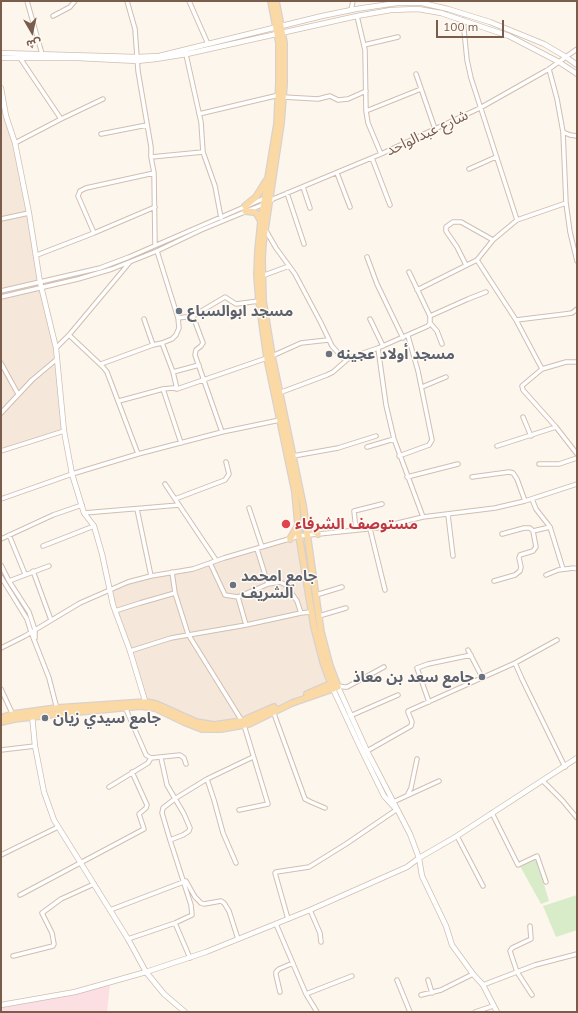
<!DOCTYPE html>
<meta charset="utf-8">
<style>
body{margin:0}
#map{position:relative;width:578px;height:1013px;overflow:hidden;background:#fdf6ec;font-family:Mulish,"Noto Sans Arabic",sans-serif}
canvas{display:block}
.frame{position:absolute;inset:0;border:2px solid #7a5c4d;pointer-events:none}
.north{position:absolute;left:12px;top:12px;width:40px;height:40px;-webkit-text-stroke:3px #fffaf3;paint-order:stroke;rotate:171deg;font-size:11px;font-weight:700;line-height:16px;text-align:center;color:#7a5c4d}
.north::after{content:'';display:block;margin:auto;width:14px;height:18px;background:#7a5c4d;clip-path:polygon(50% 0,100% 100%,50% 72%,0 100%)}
.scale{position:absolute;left:436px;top:20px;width:68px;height:18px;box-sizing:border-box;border:2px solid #7a5c4d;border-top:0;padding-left:5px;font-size:12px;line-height:14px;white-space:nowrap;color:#7a5c4d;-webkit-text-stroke:3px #fffaf3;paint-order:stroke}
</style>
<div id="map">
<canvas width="578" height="1013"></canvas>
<div class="frame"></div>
<div class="north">ش</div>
<div class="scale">100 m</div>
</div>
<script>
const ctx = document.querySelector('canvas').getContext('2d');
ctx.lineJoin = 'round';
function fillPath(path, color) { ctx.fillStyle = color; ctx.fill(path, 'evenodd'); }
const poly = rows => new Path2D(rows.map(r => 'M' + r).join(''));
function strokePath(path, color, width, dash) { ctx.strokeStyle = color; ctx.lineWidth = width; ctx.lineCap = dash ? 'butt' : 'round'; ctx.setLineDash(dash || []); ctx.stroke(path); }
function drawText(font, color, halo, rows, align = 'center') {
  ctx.font = font + ' Mulish,"Noto Sans Arabic",sans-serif'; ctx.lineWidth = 3; ctx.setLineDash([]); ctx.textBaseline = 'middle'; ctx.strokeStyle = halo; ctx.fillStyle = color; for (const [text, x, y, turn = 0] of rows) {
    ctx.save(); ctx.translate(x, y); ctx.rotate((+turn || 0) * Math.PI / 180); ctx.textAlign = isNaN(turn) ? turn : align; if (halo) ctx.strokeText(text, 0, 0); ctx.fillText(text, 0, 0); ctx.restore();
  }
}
const residential = poly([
 [1,89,15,143,40,282,1,291],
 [42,287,56,348,64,431,1,451,1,297],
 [299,537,311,613,331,684,287,701,247,719,208,724,147,701,110,590,129,582,154,576,193,570,218,561]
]);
const medical = poly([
 [110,984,107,1012,1,1012,1,1007,76,994]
]);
const green = poly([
 [536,858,549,901,541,904,520,866],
 [577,895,577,930,556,937,543,906]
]);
const minor = poly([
 [27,1,42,54],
 [127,1,135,29,138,71,151,147,151,157,154,173,155,245],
 [189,1,208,44],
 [351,10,353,1],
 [53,16,70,7,75,1],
 [357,16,365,50,366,111,368,123,381,154],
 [463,20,467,60,471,78,517,220],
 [364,45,398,37],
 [185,50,201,122,203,152,215,186,221,218],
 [20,58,61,119],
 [549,69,557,99,563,132,566,203,570,232,577,261],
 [416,74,435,129],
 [283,97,318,99,330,96,338,100,348,99,366,91],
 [366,111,421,89],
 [199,114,279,95],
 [563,132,570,135,577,136],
 [101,134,147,125],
 [15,143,61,119,103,99],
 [151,157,203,152],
 [372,158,390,205],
 [469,169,496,157],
 [337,173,350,207],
 [303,187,310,208],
 [287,193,304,244],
 [1,219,29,213],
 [265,229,276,248,295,274,321,323,332,346,341,356,346,360],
 [94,233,78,196,80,191,86,188,154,173],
 [37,255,94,233,155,207],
 [367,257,377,284,403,338],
 [477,260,516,320,542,369],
 [466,265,457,247,446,231,446,227,453,222,461,222,493,240],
 [262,276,289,266],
 [417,290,477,260,493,240,517,220,566,203],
 [1,291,100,268,129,257,265,198],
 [1,297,78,279,112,269,157,251,201,230,269,202,273,199,381,154,480,108,549,69,577,49],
 [193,316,203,343,201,346,196,350,195,355,222,432],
 [430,316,468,299,486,292],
 [178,318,193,316,225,297,236,304,259,301],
 [144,319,153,345],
 [370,319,383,346],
 [516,320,565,314,572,313,577,309],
 [430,323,437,331,442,344],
 [69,335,103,367,107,372,138,454],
 [162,343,173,372,177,389],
 [56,348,69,335,130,262],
 [378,348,386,405,394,439,423,517],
 [272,356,301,343,328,340],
 [577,362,566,362,542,369,523,385,522,386,523,390,556,427,577,454],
 [1,363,18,394],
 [101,364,153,345,162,343,172,339,176,335,179,328,178,318,157,251],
 [173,372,199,365],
 [422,387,446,377],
 [163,389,181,443],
 [279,393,327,375,333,372,349,358,378,348,428,326,430,323,430,316,409,272],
 [119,401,163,389,173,388,177,389,267,358],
 [1,413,32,380,57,359],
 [523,417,531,436],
 [497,446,556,427],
 [367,447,394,439],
 [1,451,64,431],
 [293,456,338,448,376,436],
 [399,456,429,445,432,440,418,371,408,336],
 [539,464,559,464,577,458],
 [407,477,458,464],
 [472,477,509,472,513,473,517,479,525,501],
 [165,484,216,560],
 [1,499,72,474,138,454,222,432,280,420],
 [175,499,225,480,229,474,226,462],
 [532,499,536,509,550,527,563,569],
 [249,508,262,547],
 [137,509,151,576],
 [84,513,179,505],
 [448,515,453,556],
 [370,529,385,590],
 [356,530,354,511,382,504],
 [502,534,524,528,530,528,533,531,550,527],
 [9,535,25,574],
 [1,539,53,515,82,505],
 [43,546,94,526],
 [257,549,268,584,280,582,286,585,297,601,301,613],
 [210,563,225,595,238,597,246,625],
 [1,565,9,581,29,612,35,630,35,638],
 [33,571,51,620],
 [172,572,175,593,188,634,242,721],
 [546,575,558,570,574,568,577,569],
 [1,577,27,619,31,632,49,678,57,709],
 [9,581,49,566],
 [494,581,515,575,520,571,521,567,519,558,520,555,533,551,536,547,533,531],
 [316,595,342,587],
 [238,597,268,584],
 [115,611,140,603,175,593],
 [319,616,346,608],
 [1,648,25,636,80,603,128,582,151,576,193,569,224,558,299,536,377,528,423,517,495,508,525,501,577,484],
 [468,650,482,677],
 [130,651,171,638,246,625,301,613,311,612],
 [515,663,522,679,565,767],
 [338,687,339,686,344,687,347,687,384,667],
 [1,689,13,715],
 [429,702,417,668,428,664,471,655],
 [125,707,146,755,151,758,180,755,184,758,186,764],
 [273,711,305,799,311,802,325,808],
 [350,716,398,695],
 [1,750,35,746],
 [367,751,411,726,412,722,408,712,408,711,515,663,557,640],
 [207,779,214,800,223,833,236,863],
 [543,781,562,800,577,818],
 [109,787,148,763,151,758],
 [408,794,411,788,417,759],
 [391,803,439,781],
 [239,810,268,804,244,725],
 [492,813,518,865,537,856,546,882],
 [457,836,483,886],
 [170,840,162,813,163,808,176,798,207,779,253,757],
 [1,855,58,827],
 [20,895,144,829,139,814,146,808,147,805,132,772],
 [110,910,186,881,195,897,201,903,204,904,221,901,224,903,229,911,238,939],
 [310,910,320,933,321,942],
 [288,919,275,873,276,872,309,867,346,844,396,810],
 [175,923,190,958],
 [276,924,306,994,317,1012],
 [530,926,531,939,512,948,510,951,517,972,532,995],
 [128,939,175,923,192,915,191,905,170,840,183,835,189,831,190,828,184,814,167,785,161,758],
 [13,956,53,946,54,944,52,933,42,913,61,899,94,884],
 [397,980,410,1012],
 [428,980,432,993],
 [483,985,535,965,577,954],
 [280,992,276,975,276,972,279,969,293,963],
 [306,994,352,976],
 [421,995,441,990,473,974],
 [475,1012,493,1006]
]);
const tertiary = poly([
 [1,53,137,57,159,56,322,16,356,9,397,3,422,3,448,9,490,22,544,44,566,57,577,65],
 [1,58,78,58,137,61,156,59,187,54,357,16,391,10,418,9,441,13,509,36,559,62,577,74],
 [1,88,6,116,15,143,29,213,40,282,56,348,64,431,72,474,84,513,94,526,102,554,113,605,130,651,146,704],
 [338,687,367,751,410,834,419,858,422,876,446,926,452,945,473,974,483,985,497,1012],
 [333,689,360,747,384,796,394,807],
 [32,715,35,746,44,792,54,820,128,939,146,972,164,994,185,1012],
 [1,1005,75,992,146,972,206,952,310,910,407,867,419,858,457,836,577,758]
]);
const primary = poly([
 [271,1,279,43,279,83,277,124,261,221,258,251,257,275,259,301,267,358,295,492,299,536,314,627,323,662,333,689],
 [245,206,256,197,266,181],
 [245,211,254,212,257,214,261,221],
 [306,523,312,530,318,534],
 [290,539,297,527],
 [307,694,333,683],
 [1,718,13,714,57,708,146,702,156,704,196,722,214,725,242,721,274,707],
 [1,722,14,719,57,714,141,706,155,708,184,722,202,729,221,729,249,724,292,703,338,687,330,666,321,632,303,505,272,356,263,301,262,258,263,243,281,123,284,84,284,43,276,1]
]);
const markers = [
 [179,311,4,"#6b7280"],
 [329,354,4,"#6b7280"],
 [286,524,5,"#e0444e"],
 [233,585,4,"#6b7280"],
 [482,677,4,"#6b7280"],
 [45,718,4,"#6b7280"]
];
const streetNames = [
 ["شارع عبدالواحد",427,133,-25]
];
const worshipNames = [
 ["مسجد ابوالسباع",187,311],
 ["مسجد أولاد عجينه",337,354],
 ["جامع امحمد",241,576],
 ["الشريف",241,593],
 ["جامع سعد بن معاذ",474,677,"right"],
 ["جامع سيدي زيان",53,718]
];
const healthNames = [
 ["مستوصف الشرفاء",295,524]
];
fillPath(residential, '#f5e8da');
fillPath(medical, '#fbdfe3');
fillPath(green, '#d8ecc9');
strokePath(minor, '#d1beb0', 5.5);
strokePath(tertiary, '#d1beb0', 6);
strokePath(primary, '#dad1cd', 8);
strokePath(minor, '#fff', 3.5);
strokePath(tertiary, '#fff', 4.5);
strokePath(primary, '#fbd9a5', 5.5);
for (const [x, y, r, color] of markers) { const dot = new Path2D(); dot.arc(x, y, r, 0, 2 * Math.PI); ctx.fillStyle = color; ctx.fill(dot); strokePath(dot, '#fffaf3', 1.5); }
drawText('15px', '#7a5c4d', '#fffaf3', streetNames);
drawText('bold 15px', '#5b616d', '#fffaf3', worshipNames, 'left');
drawText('bold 15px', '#be3a42', '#fffaf3', healthNames, 'left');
</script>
